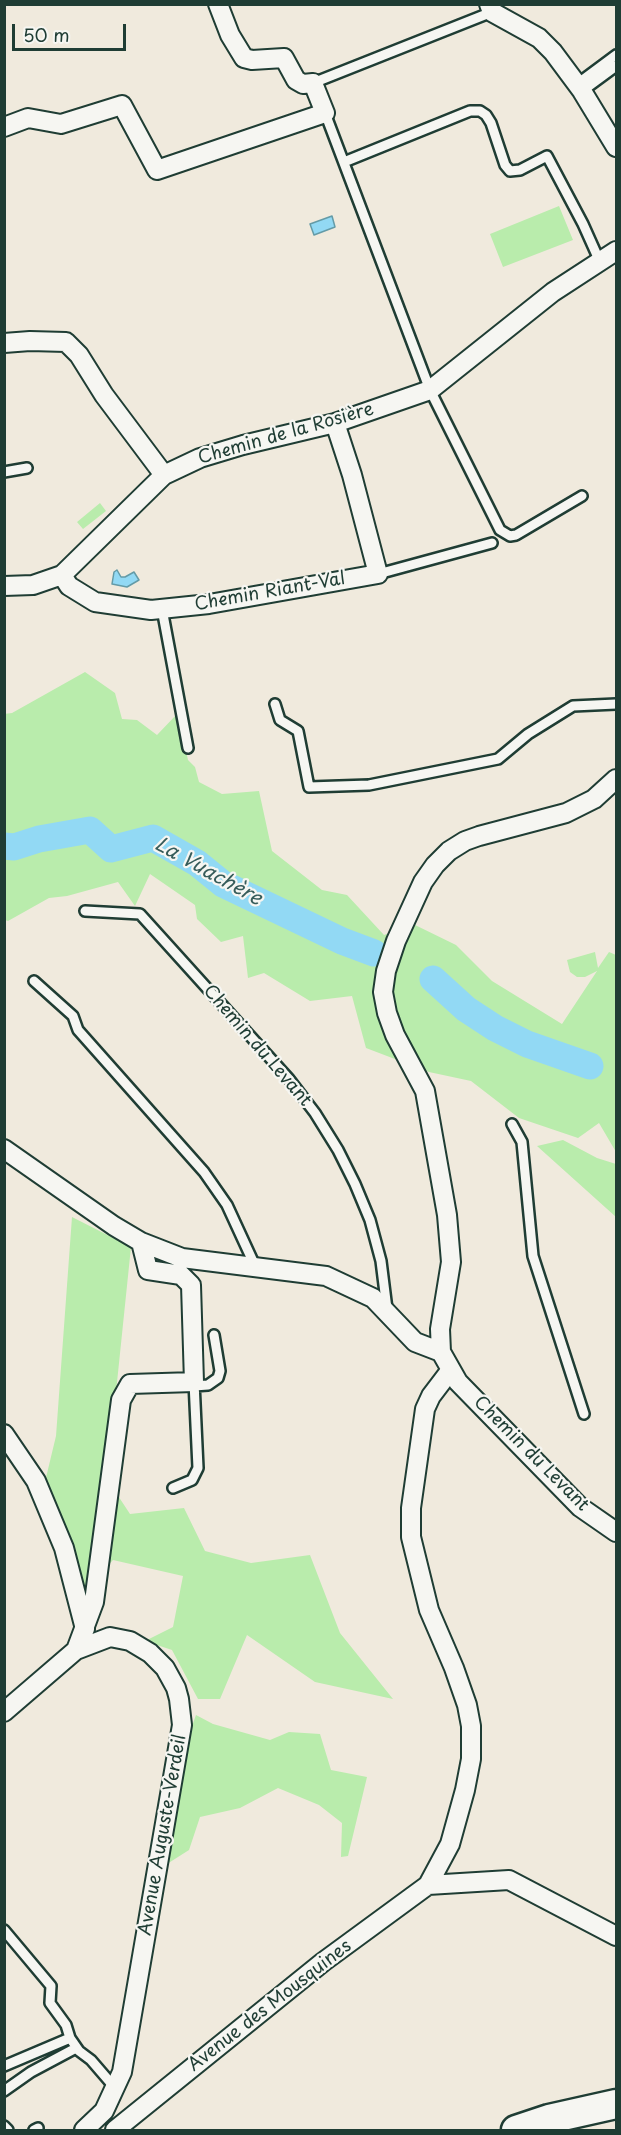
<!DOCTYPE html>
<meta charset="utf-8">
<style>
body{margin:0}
#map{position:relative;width:621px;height:2135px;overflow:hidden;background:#f0eadd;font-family:"Playpen Sans",sans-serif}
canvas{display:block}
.frame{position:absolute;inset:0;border:6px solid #1f3d34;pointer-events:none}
.scale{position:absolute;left:12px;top:24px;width:114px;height:27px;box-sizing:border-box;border:3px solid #1f3d34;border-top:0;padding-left:8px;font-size:18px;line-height:21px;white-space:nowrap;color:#1f3d34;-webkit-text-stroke:4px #f6f6f2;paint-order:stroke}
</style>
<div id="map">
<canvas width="621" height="2135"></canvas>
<div class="frame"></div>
<div class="scale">50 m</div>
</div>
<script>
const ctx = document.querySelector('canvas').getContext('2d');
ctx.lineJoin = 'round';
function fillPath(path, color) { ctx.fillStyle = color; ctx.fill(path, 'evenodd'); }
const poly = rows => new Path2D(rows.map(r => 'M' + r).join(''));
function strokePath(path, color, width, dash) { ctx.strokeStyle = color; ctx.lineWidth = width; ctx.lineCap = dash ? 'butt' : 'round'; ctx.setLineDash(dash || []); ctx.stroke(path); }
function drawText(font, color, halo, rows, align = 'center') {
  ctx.font = font + ' "Playpen Sans",sans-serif'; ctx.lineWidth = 4.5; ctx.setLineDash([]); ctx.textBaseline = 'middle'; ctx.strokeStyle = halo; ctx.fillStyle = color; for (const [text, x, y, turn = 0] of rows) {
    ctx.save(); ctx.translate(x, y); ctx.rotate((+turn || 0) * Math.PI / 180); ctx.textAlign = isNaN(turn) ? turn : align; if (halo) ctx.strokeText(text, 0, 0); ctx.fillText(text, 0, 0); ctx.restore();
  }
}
const green = poly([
 [559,206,573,240,503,267,490,234],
 [100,503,106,511,83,529,77,522],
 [85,672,115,693,122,719,137,720,157,735,178,713,188,760,195,767,199,782,222,794,259,791,272,851,322,890,347,895,384,935,413,924,456,945,492,981,562,1024,597,971,585,977,577,977,570,972,567,960,595,952,598,968,609,952,616,955,616,1152,599,1123,578,1138,519,1118,471,1081,429,1072,366,1048,352,996,310,1001,264,973,248,978,243,936,221,942,197,919,195,905,150,874,135,906,118,882,67,896,49,898,8,921,5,920,4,714,12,713],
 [563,1140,597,1158,616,1164,616,1217,537,1146],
 [72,1217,131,1247,107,1479,130,1514,184,1508,205,1551,251,1563,310,1555,340,1633,393,1699,315,1682,247,1635,220,1699,198,1699,172,1650,145,1641,173,1627,183,1576,113,1560,86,1589,38,1511,56,1436],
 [196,1715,213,1724,270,1740,289,1732,320,1734,331,1770,367,1777,348,1856,341,1857,342,1823,319,1805,278,1788,240,1808,200,1817,189,1850,167,1864,188,1737]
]);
const water = poly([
 [332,216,335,227,314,235,310,224,332,216],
 [117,570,121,577,125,577,134,572,139,580,127,587,112,584,114,572,117,570]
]);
const river = poly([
 [4,846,14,847,39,839,90,830,111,849,153,838,197,863,223,884,342,941,374,953],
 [433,979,466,1009,495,1028,527,1044,590,1066]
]);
const service = poly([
 [313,83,492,12],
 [577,84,616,55],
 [582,91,616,66],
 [325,113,430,390,500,530,510,536,516,535,582,496],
 [344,162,470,111,480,111,486,115,491,123,505,165,510,171,520,170,547,156,583,224,600,262],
 [4,472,27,468],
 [378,574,492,543],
 [162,609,188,748],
 [275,704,280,720,298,731,309,787,369,785,498,759,528,734,573,706,616,704],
 [85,911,140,914,289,1079,315,1113,338,1150,355,1184,370,1220,381,1261,387,1309],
 [34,981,73,1016,78,1030,204,1172,227,1205,256,1268],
 [512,1124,522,1142,533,1256,584,1414],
 [194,1386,208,1385,218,1378,220,1371,214,1335],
 [173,1488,192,1480,198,1468,194,1382],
 [4,1930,51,1986,50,2003,66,2025,70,2038,79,2051,91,2060,116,2089],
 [4,2066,70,2038],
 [4,2091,31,2072,76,2048],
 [4,2126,8,2130],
 [34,2130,38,2128]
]);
const minor = poly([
 [489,4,492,12,539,38,553,52,582,91,616,147],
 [4,127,28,118,61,124,122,105,157,170,325,113,313,83,303,84,296,80,284,58,252,60,244,58,230,35,218,4],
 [4,343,30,341,66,342,79,355,104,395,164,475],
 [62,575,69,586,95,602,151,610,209,604,378,574,352,475,335,423],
 [4,586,33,585,62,575,164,475,200,458,243,445,335,423,430,390,553,292,616,251],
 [616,779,594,799,566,813,479,836,465,841,449,851,435,865,423,882,396,941,386,971,383,992,387,1013,395,1035,425,1091,447,1215,451,1262,440,1329,441,1352,458,1382,580,1507,616,1532],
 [4,1149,114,1226,141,1242,182,1258,326,1276,373,1298,415,1342,441,1352],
 [4,1434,36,1481,64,1548,85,1629],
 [76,1650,94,1602,121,1400,130,1384,194,1382,191,1285,181,1275,148,1270,141,1242],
 [4,1712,76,1650,110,1637,130,1641,150,1653,165,1668,176,1688,179,1699,182,1725,122,2072,104,2111,84,2130],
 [428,1885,509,1880,616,1936],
 [115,2130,323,1962,428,1885,450,1844,465,1790,471,1759,471,1726,467,1705,454,1668,429,1610,411,1537,411,1508,425,1409,431,1396,450,1371]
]);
const primary = poly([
 [516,2130,549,2119,616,2104]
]);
const streetNames = [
 ["Chemin de la Rosière",286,434,-16],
 ["Chemin Riant-Val",270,592,-10],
 ["Chemin du Levant",257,1046,49],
 ["Chemin du Levant",531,1454,45],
 ["Avenue Auguste-Verdeil",163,1835,-80],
 ["Avenue des Mousquines",270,2006,-38]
];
const waterNames = [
 ["La Vuachère",208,872,29]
];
fillPath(green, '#b9ecac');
fillPath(water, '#92d9f4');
strokePath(water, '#649ba7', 1.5);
strokePath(river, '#92d9f4', 27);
strokePath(service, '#1f3d34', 14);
strokePath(minor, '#1f3d34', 22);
strokePath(primary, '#1f3d34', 33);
strokePath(service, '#f6f6f2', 9);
strokePath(minor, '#f6f6f2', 18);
strokePath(primary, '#f6f6f2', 28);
drawText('18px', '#1f3d34', '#f6f6f2', streetNames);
drawText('italic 20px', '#365c5a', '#f6f6f2', waterNames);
</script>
